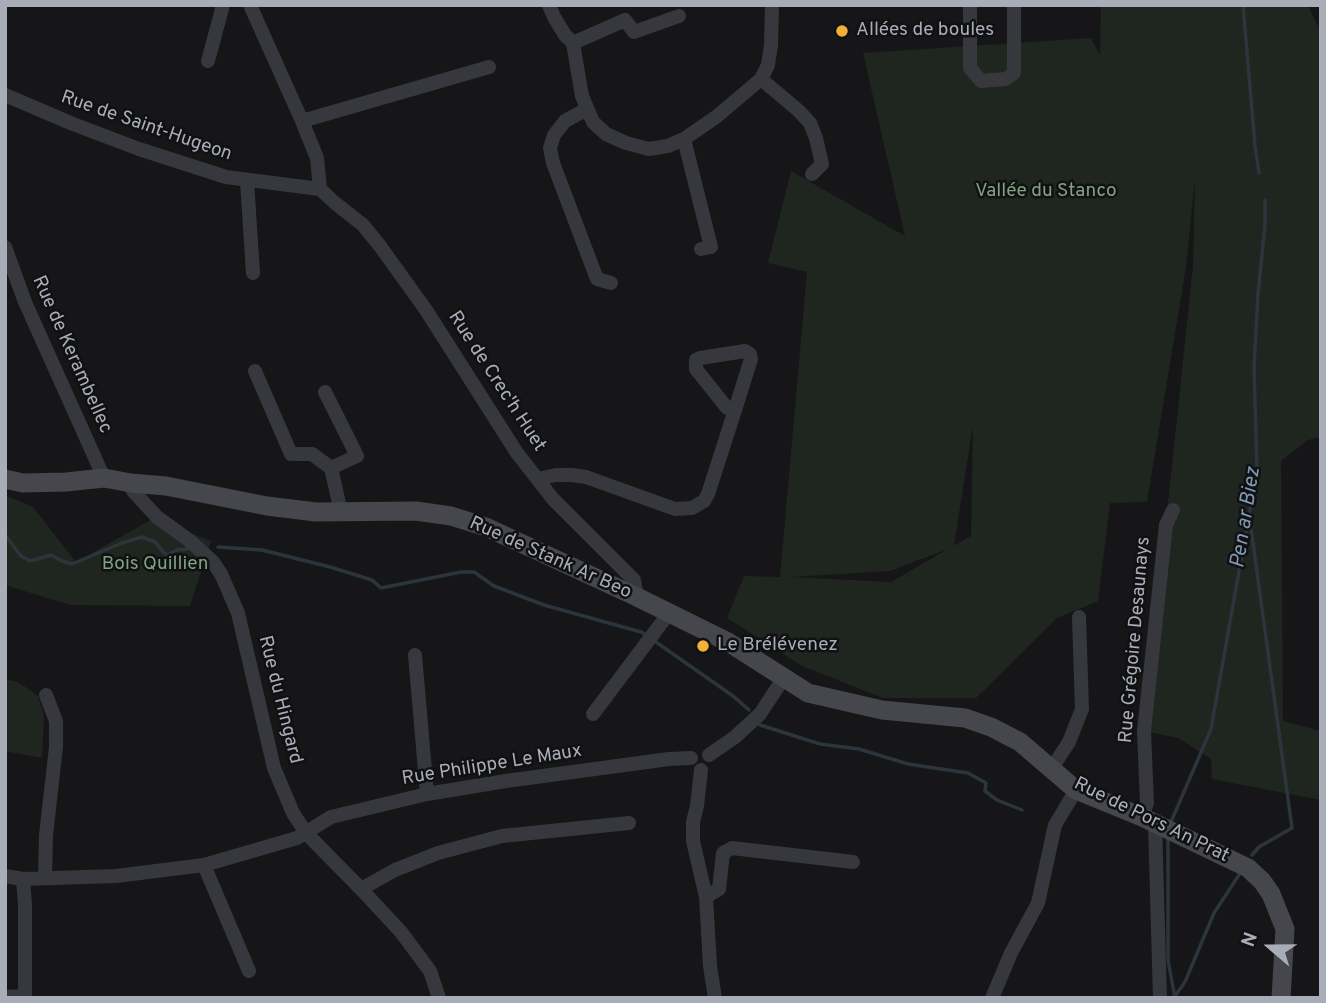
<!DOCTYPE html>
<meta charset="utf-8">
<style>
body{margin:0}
#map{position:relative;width:1326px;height:1003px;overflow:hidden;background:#161618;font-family:Overpass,sans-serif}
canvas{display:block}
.frame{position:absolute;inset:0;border:7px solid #a8adb8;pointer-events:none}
.north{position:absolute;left:1235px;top:912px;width:70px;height:70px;-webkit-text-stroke:5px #111113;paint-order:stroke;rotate:290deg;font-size:19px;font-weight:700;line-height:28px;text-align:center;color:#a8adb8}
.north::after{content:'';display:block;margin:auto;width:24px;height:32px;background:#a8adb8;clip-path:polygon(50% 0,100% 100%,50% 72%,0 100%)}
</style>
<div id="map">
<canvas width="1326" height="1003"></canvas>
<div class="frame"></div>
<div class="north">N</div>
</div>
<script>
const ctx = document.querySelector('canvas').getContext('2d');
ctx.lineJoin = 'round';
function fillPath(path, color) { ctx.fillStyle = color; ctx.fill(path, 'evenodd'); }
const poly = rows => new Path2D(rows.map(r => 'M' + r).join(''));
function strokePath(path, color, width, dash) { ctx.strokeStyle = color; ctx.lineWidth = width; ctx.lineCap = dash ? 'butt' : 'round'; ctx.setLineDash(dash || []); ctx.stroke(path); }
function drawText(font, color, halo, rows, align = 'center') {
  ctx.font = font + ' Overpass,sans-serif'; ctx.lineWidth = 5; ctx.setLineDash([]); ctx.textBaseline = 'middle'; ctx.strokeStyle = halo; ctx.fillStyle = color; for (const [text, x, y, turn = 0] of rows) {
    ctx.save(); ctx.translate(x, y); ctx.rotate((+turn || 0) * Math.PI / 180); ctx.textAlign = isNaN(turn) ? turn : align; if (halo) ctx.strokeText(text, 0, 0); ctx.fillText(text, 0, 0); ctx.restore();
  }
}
const green = poly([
 [1101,5,1308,5,1321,33,1321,437,1308,440,1281,461,1283,721,1321,731,1321,800,1212,779,1211,759,1178,738,1144,731,1193,266,1195,178,1186,267,1147,502,1110,503,1098,601,1057,618,976,698,883,698,802,666,727,618,744,576,780,577,807,272,768,263,791,171,905,236,863,53,1091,38,1100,55],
 [973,425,971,536,955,545,954,545],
 [948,549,891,582,791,577,890,571],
 [5,495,33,507,76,562,152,519,211,541,190,606,70,605,5,585],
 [5,679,18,682,38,696,44,716,42,758,5,751]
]);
const stream = poly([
 [1243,5,1255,146,1259,173],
 [1250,521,1292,828,1259,847,1252,855],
 [5,535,21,556,30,561,51,555,62,561,72,564,122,543,142,537,155,542,166,555,177,550,188,549],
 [218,547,262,550,330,567,372,580,381,588,461,572,474,572,494,586,544,605,641,632,646,635],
 [653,640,733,696,749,710],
 [760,725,820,744,859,749,908,764,968,773,986,783,985,791,997,800,1022,810],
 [1171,822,1211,729,1257,470,1254,367,1258,294,1265,225,1265,200],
 [1168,837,1168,960,1175,998],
 [1175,996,1185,982,1214,913,1239,875]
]);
const street = poly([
 [250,5,302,121,317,158,320,189],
 [549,5,554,17,565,35,573,43,582,96,593,122,606,134,626,143,649,149,668,146,684,139,716,117,761,79,768,65,771,45,772,5],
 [970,5,970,68,981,81,1006,79,1014,73,1014,5],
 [573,43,625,20,634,32,679,16],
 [208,61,223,5],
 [761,79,799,111,810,123,816,138,822,164,812,174],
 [5,95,73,124,139,149,226,177,320,189],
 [587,109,565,121,554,135,550,148,553,163,597,279,611,283],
 [302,121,489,67],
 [684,139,711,247,701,249],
 [247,181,253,273],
 [320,189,335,203,363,225,380,246,426,310,517,453,553,499,634,580,637,597],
 [5,247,25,302,104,478],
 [255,371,291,454,312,454,331,468,341,512],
 [325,392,357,456,331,468],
 [538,479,556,475,572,475,586,477,675,509,692,508,704,501,708,494,735,410,751,359,750,354,745,351,700,358,696,360,696,369,727,408,735,410],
 [131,483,133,491,157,517,190,541,213,562,221,574,238,613,274,768,293,813,306,833,361,889,401,932,430,971,439,998],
 [415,655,427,794],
 [593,714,669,613],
 [709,755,735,737,760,714,783,679],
 [1052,768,1069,742,1082,709,1079,617],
 [701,770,697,806,693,822,693,841,706,897,710,966,715,998],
 [1142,817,1147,803,1144,731,1166,525,1173,510],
 [1155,824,1160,998],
 [204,865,249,971],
 [5,876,23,879,116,876,204,865,297,838,331,817,427,794,506,781,669,759,691,758],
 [45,878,46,835,56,747,56,721,46,695],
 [23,879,25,905,25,998],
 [361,889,395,870,438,853,502,836,629,823],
 [706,897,719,889,723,853,732,848,853,862],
 [5,997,25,996],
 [992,998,1011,953,1038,903,1055,825,1076,790]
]);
const secondary = poly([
 [5,479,23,483,66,482,104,478,131,483,166,486,267,506,316,512,416,511,451,516,486,527,637,597,728,642,808,693,882,710,965,718,991,727,1020,742,1076,790,1142,817,1248,868,1262,881,1271,894,1285,929,1281,998]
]);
const markers = [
 [842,31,7,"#f2b134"],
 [703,646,7,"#f2b134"]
];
const poiNames = [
 ["Allées de boules",856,31],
 ["Le Brélévenez",717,646]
];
const streetNames = [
 ["Rue de Saint-Hugeon",146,127,19],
 ["Rue de Kerambellec",71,355,66],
 ["Rue de Crec'h Huet",496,382,57],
 ["Rue de Stank Ar Beo",550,559,24],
 ["Rue Grégoire Desaunays",1136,640,-85],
 ["Rue du Hingard",279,700,76],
 ["Rue Philippe Le Maux",492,766,-9],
 ["Rue de Pors An Prat",1151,821,26]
];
const parkNames = [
 ["Vallée du Stanco",1046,192],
 ["Bois Quillien",155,565]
];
const waterNames = [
 ["Pen ar Biez",1247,518,-81]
];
fillPath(green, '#1e261f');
strokePath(stream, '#2c353c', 3.5);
strokePath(street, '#37383d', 14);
strokePath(secondary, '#45474d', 19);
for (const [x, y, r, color] of markers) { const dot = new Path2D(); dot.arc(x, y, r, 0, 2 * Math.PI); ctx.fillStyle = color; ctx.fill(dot); strokePath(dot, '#111113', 2.5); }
drawText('19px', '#a8adb8', '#111113', poiNames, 'left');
drawText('19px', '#a8adb8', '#111113', streetNames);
drawText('19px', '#7fa381', '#111113', parkNames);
drawText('italic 21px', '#7f9bb3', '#111113', waterNames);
</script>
